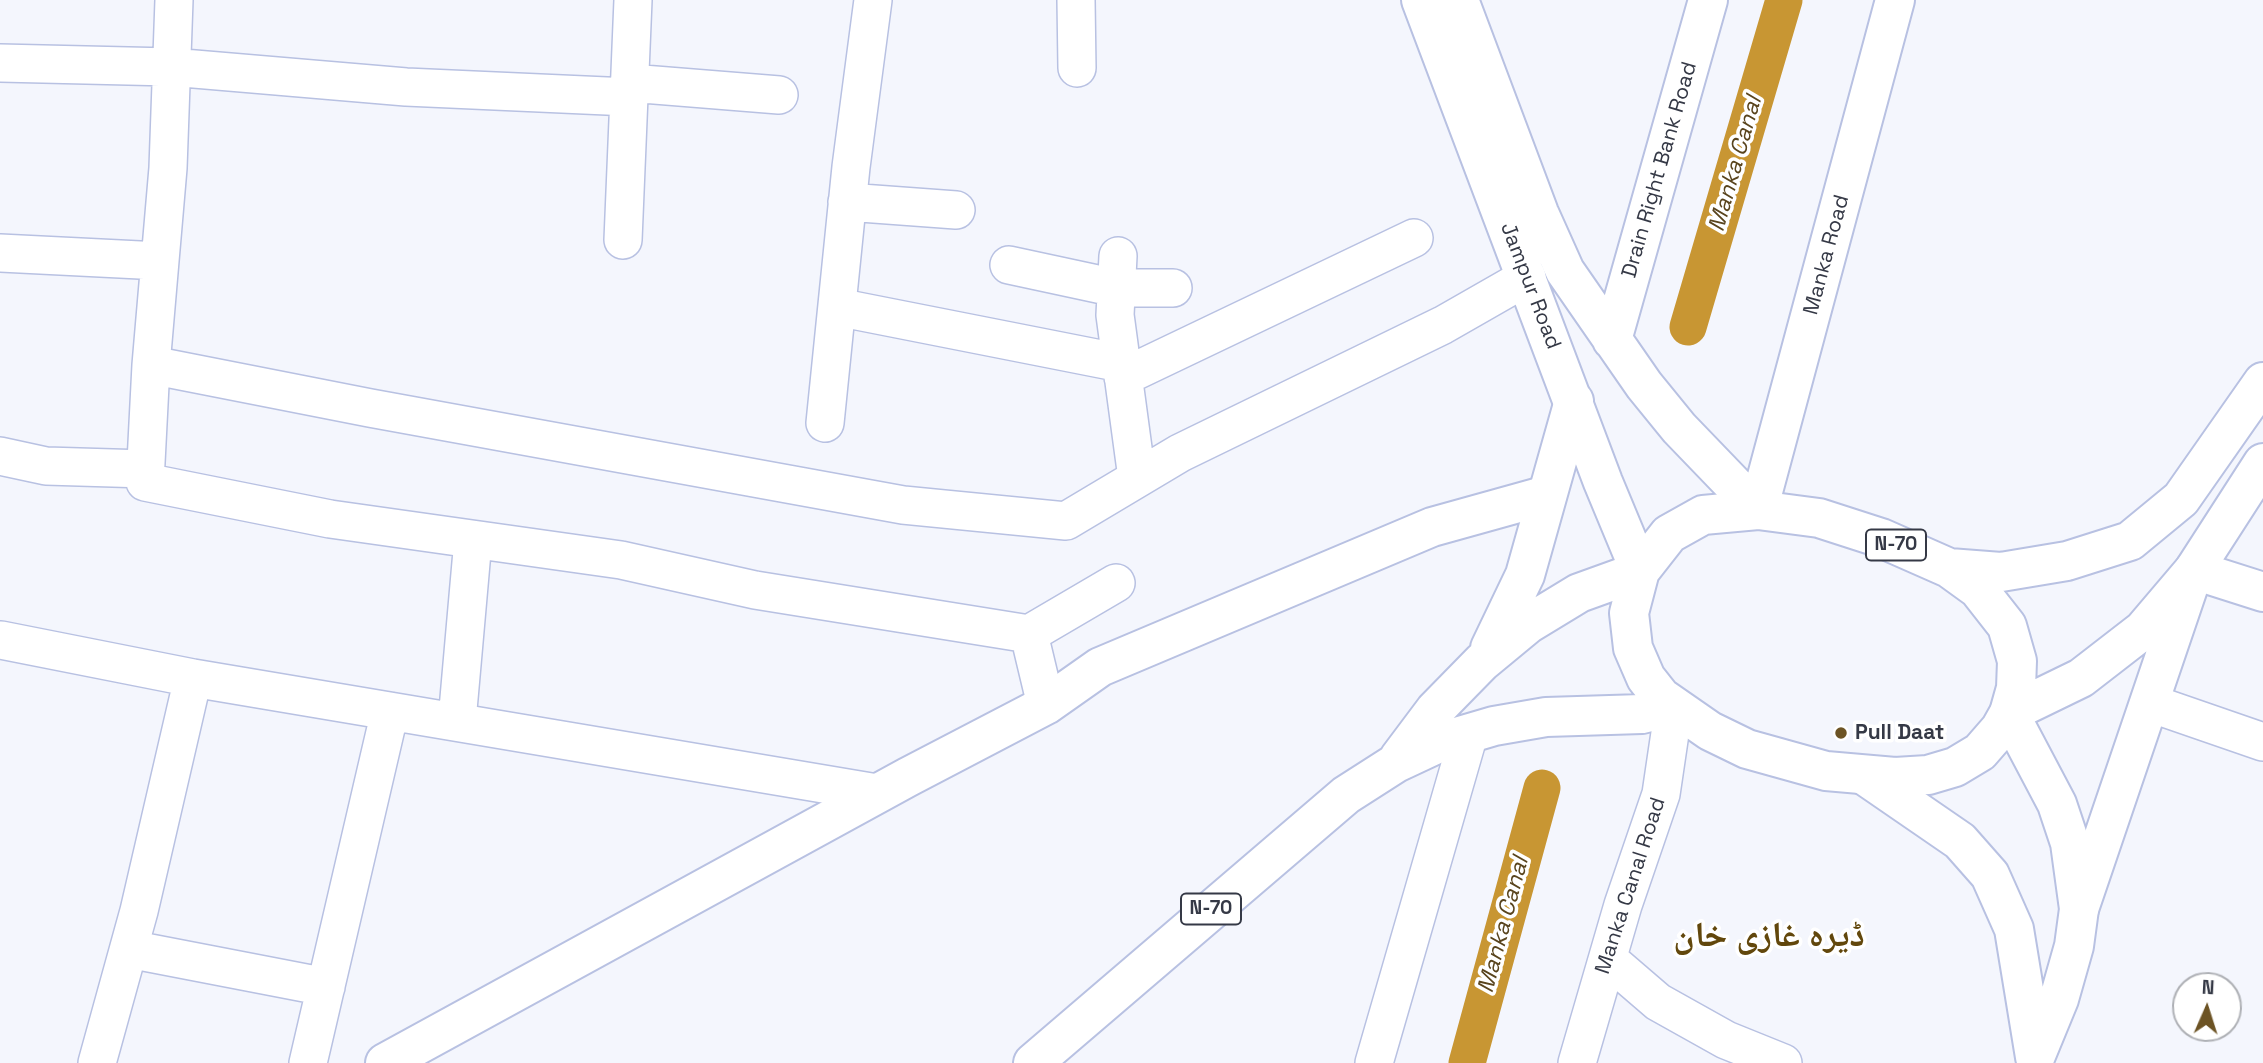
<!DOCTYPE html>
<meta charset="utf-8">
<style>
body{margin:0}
#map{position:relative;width:2263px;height:1063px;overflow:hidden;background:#f4f6fd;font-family:"Space Grotesk",sans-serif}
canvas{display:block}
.north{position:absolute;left:2172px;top:972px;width:70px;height:70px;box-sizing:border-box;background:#fff;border:2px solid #aeb0b5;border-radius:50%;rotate:3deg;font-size:19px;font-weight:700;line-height:28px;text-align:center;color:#353946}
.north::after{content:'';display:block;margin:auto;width:24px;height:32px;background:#6c5324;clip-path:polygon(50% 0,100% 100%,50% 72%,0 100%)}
</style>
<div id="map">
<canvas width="2263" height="1063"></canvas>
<div class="north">N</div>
</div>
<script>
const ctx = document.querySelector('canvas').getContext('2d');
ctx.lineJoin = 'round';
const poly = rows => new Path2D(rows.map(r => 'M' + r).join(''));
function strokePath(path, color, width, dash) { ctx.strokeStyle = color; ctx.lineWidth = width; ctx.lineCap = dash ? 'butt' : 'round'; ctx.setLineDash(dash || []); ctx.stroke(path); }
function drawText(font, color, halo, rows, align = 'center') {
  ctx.font = font + ' "Space Grotesk","Noto Naskh Arabic",sans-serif'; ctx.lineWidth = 7; ctx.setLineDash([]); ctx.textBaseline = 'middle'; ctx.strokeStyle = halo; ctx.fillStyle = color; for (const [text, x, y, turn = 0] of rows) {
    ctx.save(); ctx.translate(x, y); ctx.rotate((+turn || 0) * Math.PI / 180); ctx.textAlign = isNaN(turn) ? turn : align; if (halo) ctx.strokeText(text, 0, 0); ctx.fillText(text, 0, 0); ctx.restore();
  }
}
const canal = poly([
 [1688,327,1784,0],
 [1467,1063,1542,788]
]);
const street = poly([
 [174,0,168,168,151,365,145,482,330,519,621,560,755,590,1029,634,1116,583],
 [1076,0,1077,68],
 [0,63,171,67,406,87,629,97],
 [630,83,779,95],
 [847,202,956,210],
 [623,240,633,0],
 [0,253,160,261],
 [1118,256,1115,315,1137,478],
 [1009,265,1116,288,1173,288],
 [837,307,1121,363],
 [151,365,370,408,903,505,1066,521,1180,453,1443,325,1527,277],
 [1123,377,1414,238],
 [825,423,851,167,873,0],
 [0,456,46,466,146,469],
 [1029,634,1046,705],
 [1,640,193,678,877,793],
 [2150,703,2263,742],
 [457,721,473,540],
 [129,949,326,987],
 [1608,959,1658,1002,1726,1040,1783,1063],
 [97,1063,139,911,193,678],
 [308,1063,390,711],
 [1374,1063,1469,734],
 [1577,1063,1623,905,1661,794,1674,706]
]);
const secondary = poly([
 [1421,0,1603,482,1640,571],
 [1459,0,1539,213,1565,271,1644,385,1679,428,1758,510,1895,0],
 [1612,340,1708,0],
 [2194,570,2263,592],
 [385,1063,908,777,1046,705,1100,667,1432,527,1547,495]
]);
const primary = poly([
 [2009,713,2057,804,2070,843,2079,909,2074,946,2059,999,2036,1055],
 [1864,775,1960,841,1990,875,2014,929,2035,1057]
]);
const highway = poly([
 [1758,510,1819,518,1881,538,1949,568,1978,589,2007,626,2017,661,2016,688,2009,713,2000,729,1980,752,1955,767,1928,775,1895,777,1826,771,1747,749,1710,731,1661,697,1646,678,1633,648,1629,613,1640,571,1669,534,1703,515,1758,510],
 [1949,568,2001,572,2067,561,2130,541,2181,499,2263,382],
 [1490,648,1525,575,1574,401],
 [2009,713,2081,678,2143,630,2194,570,2263,463],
 [1399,758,1435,710,1482,662,1528,624,1579,593,1640,571],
 [2079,909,2188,588],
 [1033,1063,1346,795,1396,763,1443,741,1494,726,1546,717,1642,714,1674,706]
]);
const markers = [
 [1841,733,7,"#6c5324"]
];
const shields = [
 [1896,545,60],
 [1211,909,60]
];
const shieldNames = [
 ["N-70",1896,545],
 ["N-70",1211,909]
];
const streetNames = [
 ["Drain Right Bank Road",1660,170,-74],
 ["Manka Road",1827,255,-75],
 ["Jampur Road",1530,286,69],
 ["Manka Canal Road",1631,886,-72]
];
const poiNames = [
 ["Pull Daat",1855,733]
];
const waterNames = [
 ["Manka Canal",1736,164,-74],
 ["Manka Canal",1504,925,-75]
];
const townNames = [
 ["ڈیرہ غازی خان",1769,937]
];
strokePath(canal, '#c89633', 37);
strokePath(street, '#b8c1e2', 40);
strokePath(secondary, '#b8c1e2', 42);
strokePath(primary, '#b8c1e2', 42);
strokePath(highway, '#b8c1e2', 42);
strokePath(street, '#fff', 37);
strokePath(secondary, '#fff', 38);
strokePath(primary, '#fff', 38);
strokePath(highway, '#fff', 38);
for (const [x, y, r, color] of markers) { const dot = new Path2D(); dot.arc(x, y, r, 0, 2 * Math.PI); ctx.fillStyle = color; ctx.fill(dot); strokePath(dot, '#fff', 2.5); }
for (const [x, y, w] of shields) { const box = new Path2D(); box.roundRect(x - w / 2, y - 15.5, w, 31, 5); ctx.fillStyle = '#fff'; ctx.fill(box); strokePath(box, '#353946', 2); }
drawText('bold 19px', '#353946', null, shieldNames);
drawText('21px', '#353946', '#fff', streetNames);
drawText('bold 21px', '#353946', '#fff', poiNames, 'left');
drawText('italic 23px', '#59441d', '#fff', waterNames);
drawText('bold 35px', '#62470c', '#fff', townNames);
</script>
